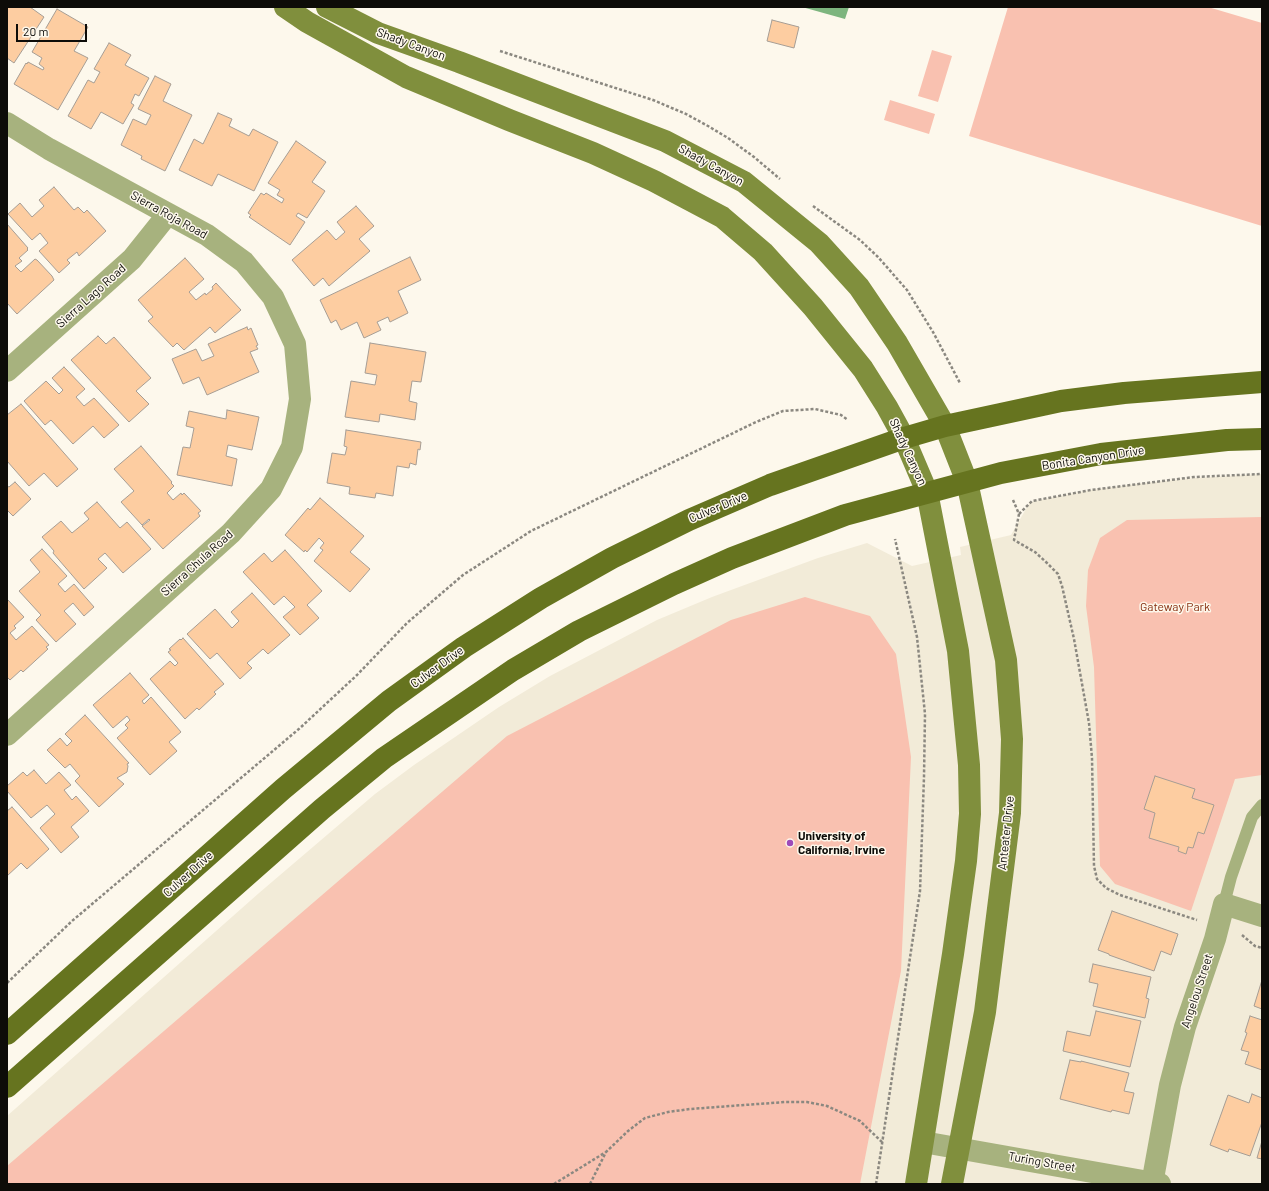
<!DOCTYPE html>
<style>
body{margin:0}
#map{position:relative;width:1269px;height:1191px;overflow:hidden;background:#fdf8ec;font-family:Barlow,sans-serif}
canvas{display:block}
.frame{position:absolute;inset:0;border:8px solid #0d0c08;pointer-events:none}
.scale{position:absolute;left:16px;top:24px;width:71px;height:18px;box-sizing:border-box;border:2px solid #0d0c08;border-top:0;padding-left:5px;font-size:12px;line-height:14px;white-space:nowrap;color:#0d0c08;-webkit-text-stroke:3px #fdf8ec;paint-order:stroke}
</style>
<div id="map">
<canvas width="1269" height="1191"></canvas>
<div class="frame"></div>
<div class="scale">20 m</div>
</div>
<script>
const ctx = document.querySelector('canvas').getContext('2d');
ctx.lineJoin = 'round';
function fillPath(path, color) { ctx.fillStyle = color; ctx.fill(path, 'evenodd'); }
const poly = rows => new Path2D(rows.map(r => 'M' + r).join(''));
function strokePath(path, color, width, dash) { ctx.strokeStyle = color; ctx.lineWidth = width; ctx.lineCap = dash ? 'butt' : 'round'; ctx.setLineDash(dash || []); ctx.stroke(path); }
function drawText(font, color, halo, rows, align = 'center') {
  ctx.font = font + ' Barlow,sans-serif'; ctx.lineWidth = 3; ctx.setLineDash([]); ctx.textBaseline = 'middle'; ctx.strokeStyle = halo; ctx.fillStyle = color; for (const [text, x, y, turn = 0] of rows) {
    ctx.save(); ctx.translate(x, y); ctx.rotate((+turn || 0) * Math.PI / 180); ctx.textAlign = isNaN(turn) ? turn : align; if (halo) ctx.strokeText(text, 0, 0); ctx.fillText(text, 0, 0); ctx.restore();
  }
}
const built = poly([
 [1262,474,1262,1184,7,1184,7,1116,259,893,375,794,414,765,499,707,550,676,657,620,712,597,818,558,867,543,912,566,961,555,960,547,1011,535,1030,502,1085,491,1144,483,1195,478]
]);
const green = poly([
 [1008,7,1208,7,1262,23,1262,226,969,136],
 [932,50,952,56,938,102,918,96],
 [890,100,935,114,929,134,884,120],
 [1262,517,1262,775,1235,779,1191,911,1115,884,1100,866,1094,667,1086,606,1088,570,1100,538,1127,520],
 [805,597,870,616,896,654,911,757,901,971,860,1184,7,1184,7,1166,507,736,731,620]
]);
const water = poly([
 [802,7,849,7,845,19]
]);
const building = poly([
 [7,7,30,7,44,17,14,63,7,58,7,7],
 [57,9,88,27,74,51,88,58,58,110,14,84,26,63,27,64,28,62,43,70,44,68,39,64,42,58,32,52,57,9],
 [772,20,799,27,794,48,767,41,772,20],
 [109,43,131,55,125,65,149,78,139,96,135,94,131,103,134,105,123,124,101,112,91,129,68,116,88,80,94,83,100,72,94,69,109,43],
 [155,76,171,84,163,101,192,115,165,171,141,159,142,156,121,145,133,119,146,125,151,115,138,109,155,76],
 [218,113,232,119,229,126,249,136,253,129,278,142,254,191,218,174,212,186,179,170,194,139,203,144,218,113],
 [296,141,326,162,312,182,325,191,307,218,298,213,296,216,305,222,290,245,249,217,251,215,248,213,261,193,264,195,266,193,282,203,284,199,277,195,280,190,268,183,296,141],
 [54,187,74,210,78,207,84,213,87,210,106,231,79,256,77,252,67,260,70,263,59,273,39,251,48,243,40,233,32,240,8,214,20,203,32,217,44,206,39,200,54,187],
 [356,206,374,226,359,239,370,251,329,286,323,278,314,286,292,260,327,230,336,240,345,232,337,222,356,206],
 [7,224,28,248,27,249,28,250,19,258,22,261,15,266,21,272,35,259,37,260,52,276,54,280,17,314,7,303,7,224],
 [410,257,421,280,398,291,408,313,390,322,388,317,377,322,381,330,364,338,357,322,341,330,336,320,331,323,320,300,410,257],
 [185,258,204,279,189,292,196,300,205,293,206,295,213,289,212,287,216,283,241,310,215,333,210,327,184,350,177,343,173,347,148,321,153,317,138,300,185,258],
 [247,327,248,330,251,328,258,345,256,346,258,349,250,352,259,372,207,395,199,377,183,384,172,359,196,349,202,361,214,356,208,344,247,327],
 [98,336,106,344,114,337,151,378,136,391,149,404,129,422,71,360,98,336],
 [370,343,426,352,421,382,412,381,409,401,417,403,415,420,380,414,379,422,345,417,351,381,375,385,377,375,365,373,370,343],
 [64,367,85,389,76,397,84,406,94,398,119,425,104,438,93,426,73,444,51,420,45,425,24,401,46,381,59,394,63,390,52,378,64,367],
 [21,404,78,469,57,487,44,473,29,486,7,461,7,415,21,404],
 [227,410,259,417,252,450,228,445,226,456,237,459,232,486,177,475,183,447,190,448,194,428,186,426,189,411,226,419,227,410],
 [346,430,421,442,420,450,418,449,416,465,410,463,409,468,397,466,393,496,376,493,375,498,349,494,350,487,327,483,332,453,345,455,347,447,344,446,346,430],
 [141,446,172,482,171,483,174,486,167,493,173,500,181,493,182,495,184,493,201,511,198,513,200,516,163,549,142,526,150,520,149,519,142,525,121,502,134,491,114,469,141,446],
 [15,482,31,499,13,516,7,510,7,486,9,487,15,482],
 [320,498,364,536,350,552,370,569,350,592,314,561,323,550,320,548,324,543,319,538,307,552,305,550,304,552,285,535,308,508,310,510,320,498],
 [97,502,120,528,127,522,151,549,123,573,105,553,98,559,107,568,84,589,53,553,54,551,42,537,61,521,72,533,89,519,84,513,97,502],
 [42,549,67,576,58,584,65,592,74,584,94,607,84,616,73,603,64,611,76,624,56,642,36,620,41,615,19,591,40,572,30,560,42,549],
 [285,550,322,591,307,605,319,618,300,635,283,617,295,607,284,596,274,605,243,572,264,553,272,562,285,550],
 [252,593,290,635,268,654,263,649,247,663,252,668,240,679,217,653,210,659,187,634,215,609,232,628,239,621,231,612,252,593],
 [7,599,24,617,14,626,16,628,10,633,16,640,32,626,49,645,46,647,48,649,23,672,21,670,10,680,7,677,7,599],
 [183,638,224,684,214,692,216,694,199,710,197,708,185,719,150,679,170,661,175,666,178,663,168,652,171,650,169,649,180,639,181,640,183,638],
 [130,673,149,695,142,701,144,704,151,697,181,732,169,742,177,751,150,775,117,738,128,728,125,725,130,720,127,716,113,728,93,705,130,673],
 [85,715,129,763,127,764,128,766,127,772,117,778,124,784,99,807,75,781,80,776,70,764,65,768,47,750,60,738,67,746,72,741,65,734,85,715],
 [34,770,46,784,59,772,71,785,64,790,72,800,76,796,89,811,71,827,79,837,61,853,40,828,55,814,47,805,31,818,7,791,7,786,23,772,27,776,34,770],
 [1155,776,1195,789,1192,798,1214,805,1204,834,1198,832,1193,848,1188,847,1186,854,1178,851,1179,847,1149,838,1155,813,1144,809,1155,776],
 [12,807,49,849,27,869,21,863,7,876,7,811,12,807],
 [1112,911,1178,934,1171,955,1161,951,1154,971,1109,955,1109,954,1098,950,1112,911],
 [1093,964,1151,977,1146,998,1149,999,1145,1018,1093,1006,1098,984,1089,982,1093,964],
 [1262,980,1262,1009,1254,1006,1262,980],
 [1096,1011,1141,1021,1130,1067,1063,1051,1067,1031,1090,1036,1096,1011],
 [1250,1016,1262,1020,1262,1070,1245,1064,1249,1052,1241,1050,1247,1033,1245,1032,1250,1016],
 [1070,1060,1081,1062,1081,1061,1129,1073,1124,1091,1134,1093,1129,1114,1112,1110,1111,1112,1060,1099,1070,1060],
 [1252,1094,1262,1098,1262,1122,1250,1156,1229,1149,1228,1152,1210,1145,1228,1095,1249,1103,1252,1094],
 [1262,1141,1262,1159,1257,1158,1262,1141]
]);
const path = poly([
 [500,51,653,100,686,114,708,126,728,138,754,157,780,179],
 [813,206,860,240,878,257,907,290,933,332,960,383],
 [1013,500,1019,514,1014,540,1035,552,1047,563,1058,574,1062,586,1074,639,1089,723,1092,758,1094,866,1097,879,1106,888,1120,895,1197,920],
 [1019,514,1032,501,1091,490,1194,477,1262,474],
 [1242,935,1255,946,1262,948],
 [7,983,72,921,300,728,357,675,407,623,463,575,531,531,756,422,783,411,815,409,841,415,848,420],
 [554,1184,606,1152],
 [590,1184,606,1152,628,1131,645,1118,668,1112,690,1109,785,1102,807,1102,827,1106,860,1121,883,1143],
 [876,1184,920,891,924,777,925,714,917,637,895,539]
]);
const lane = poly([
 [1224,904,1231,877,1252,817,1262,805]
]);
const street = poly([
 [7,123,49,149,207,235,244,262,273,297,295,344,300,399,292,447,271,489,231,533,7,735],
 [7,371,132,259,168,214],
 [923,1142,1160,1184],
 [1152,1184,1170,1085,1185,1027,1215,939,1224,904,1262,916]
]);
const secondary = poly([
 [285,7,307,22,406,77,509,120,593,153,654,181,722,217,763,252,813,307,863,369,887,407,904,438,927,492,958,651,969,765,970,814,966,861,953,954,916,1184],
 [327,7,378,33,459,62,665,141,744,182,819,243,859,287,897,343,945,426,967,482,1006,660,1012,739,1010,813,985,1012,952,1184]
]);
const primary = poly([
 [7,1034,283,789,389,701,464,647,541,598,612,558,689,520,770,485,904,438,945,426,1061,401,1124,393,1262,382],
 [7,1087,322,809,384,758,513,670,579,631,674,584,732,558,845,515,1001,473,1101,454,1227,440,1262,439]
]);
const markers = [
 [790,843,4,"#9e4ab9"]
];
const streetNames = [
 ["Shady Canyon",411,44,20],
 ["Shady Canyon",711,165,29],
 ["Sierra Roja Road",169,215,29],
 ["Sierra Lago Road",91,296,-42],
 ["Shady Canyon",908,452,65],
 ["Bonita Canyon Drive",1093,458,-9],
 ["Culver Drive",718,507,-23],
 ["Sierra Chula Road",197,563,-42],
 ["Culver Drive",437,667,-36],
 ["Anteater Drive",1006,833,-84],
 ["Culver Drive",188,874,-42],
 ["Angelou Street",1197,991,-72],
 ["Turing Street",1042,1162,10]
];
const parkNames = [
 ["Gateway Park",1175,607]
];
const poiNames = [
 ["University of",798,836],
 ["California, Irvine",798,850]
];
fillPath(built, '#f2ebd8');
fillPath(green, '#f9c1b0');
fillPath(water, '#7db57e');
fillPath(building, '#fdcda1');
strokePath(building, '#a69d94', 1);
strokePath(path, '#8b8880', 2.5, [3, 2]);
strokePath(lane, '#a7b27e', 12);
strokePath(street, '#a7b27e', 22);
strokePath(secondary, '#808f3d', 22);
strokePath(primary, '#66741f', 22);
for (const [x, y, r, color] of markers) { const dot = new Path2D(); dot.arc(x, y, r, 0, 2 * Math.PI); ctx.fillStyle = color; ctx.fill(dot); strokePath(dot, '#fdf8ec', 1.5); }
drawText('12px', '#0d0c08', '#fdf8ec', streetNames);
drawText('12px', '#862d0e', '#fdf8ec', parkNames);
drawText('bold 12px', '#0d0c08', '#fdf8ec', poiNames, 'left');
</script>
